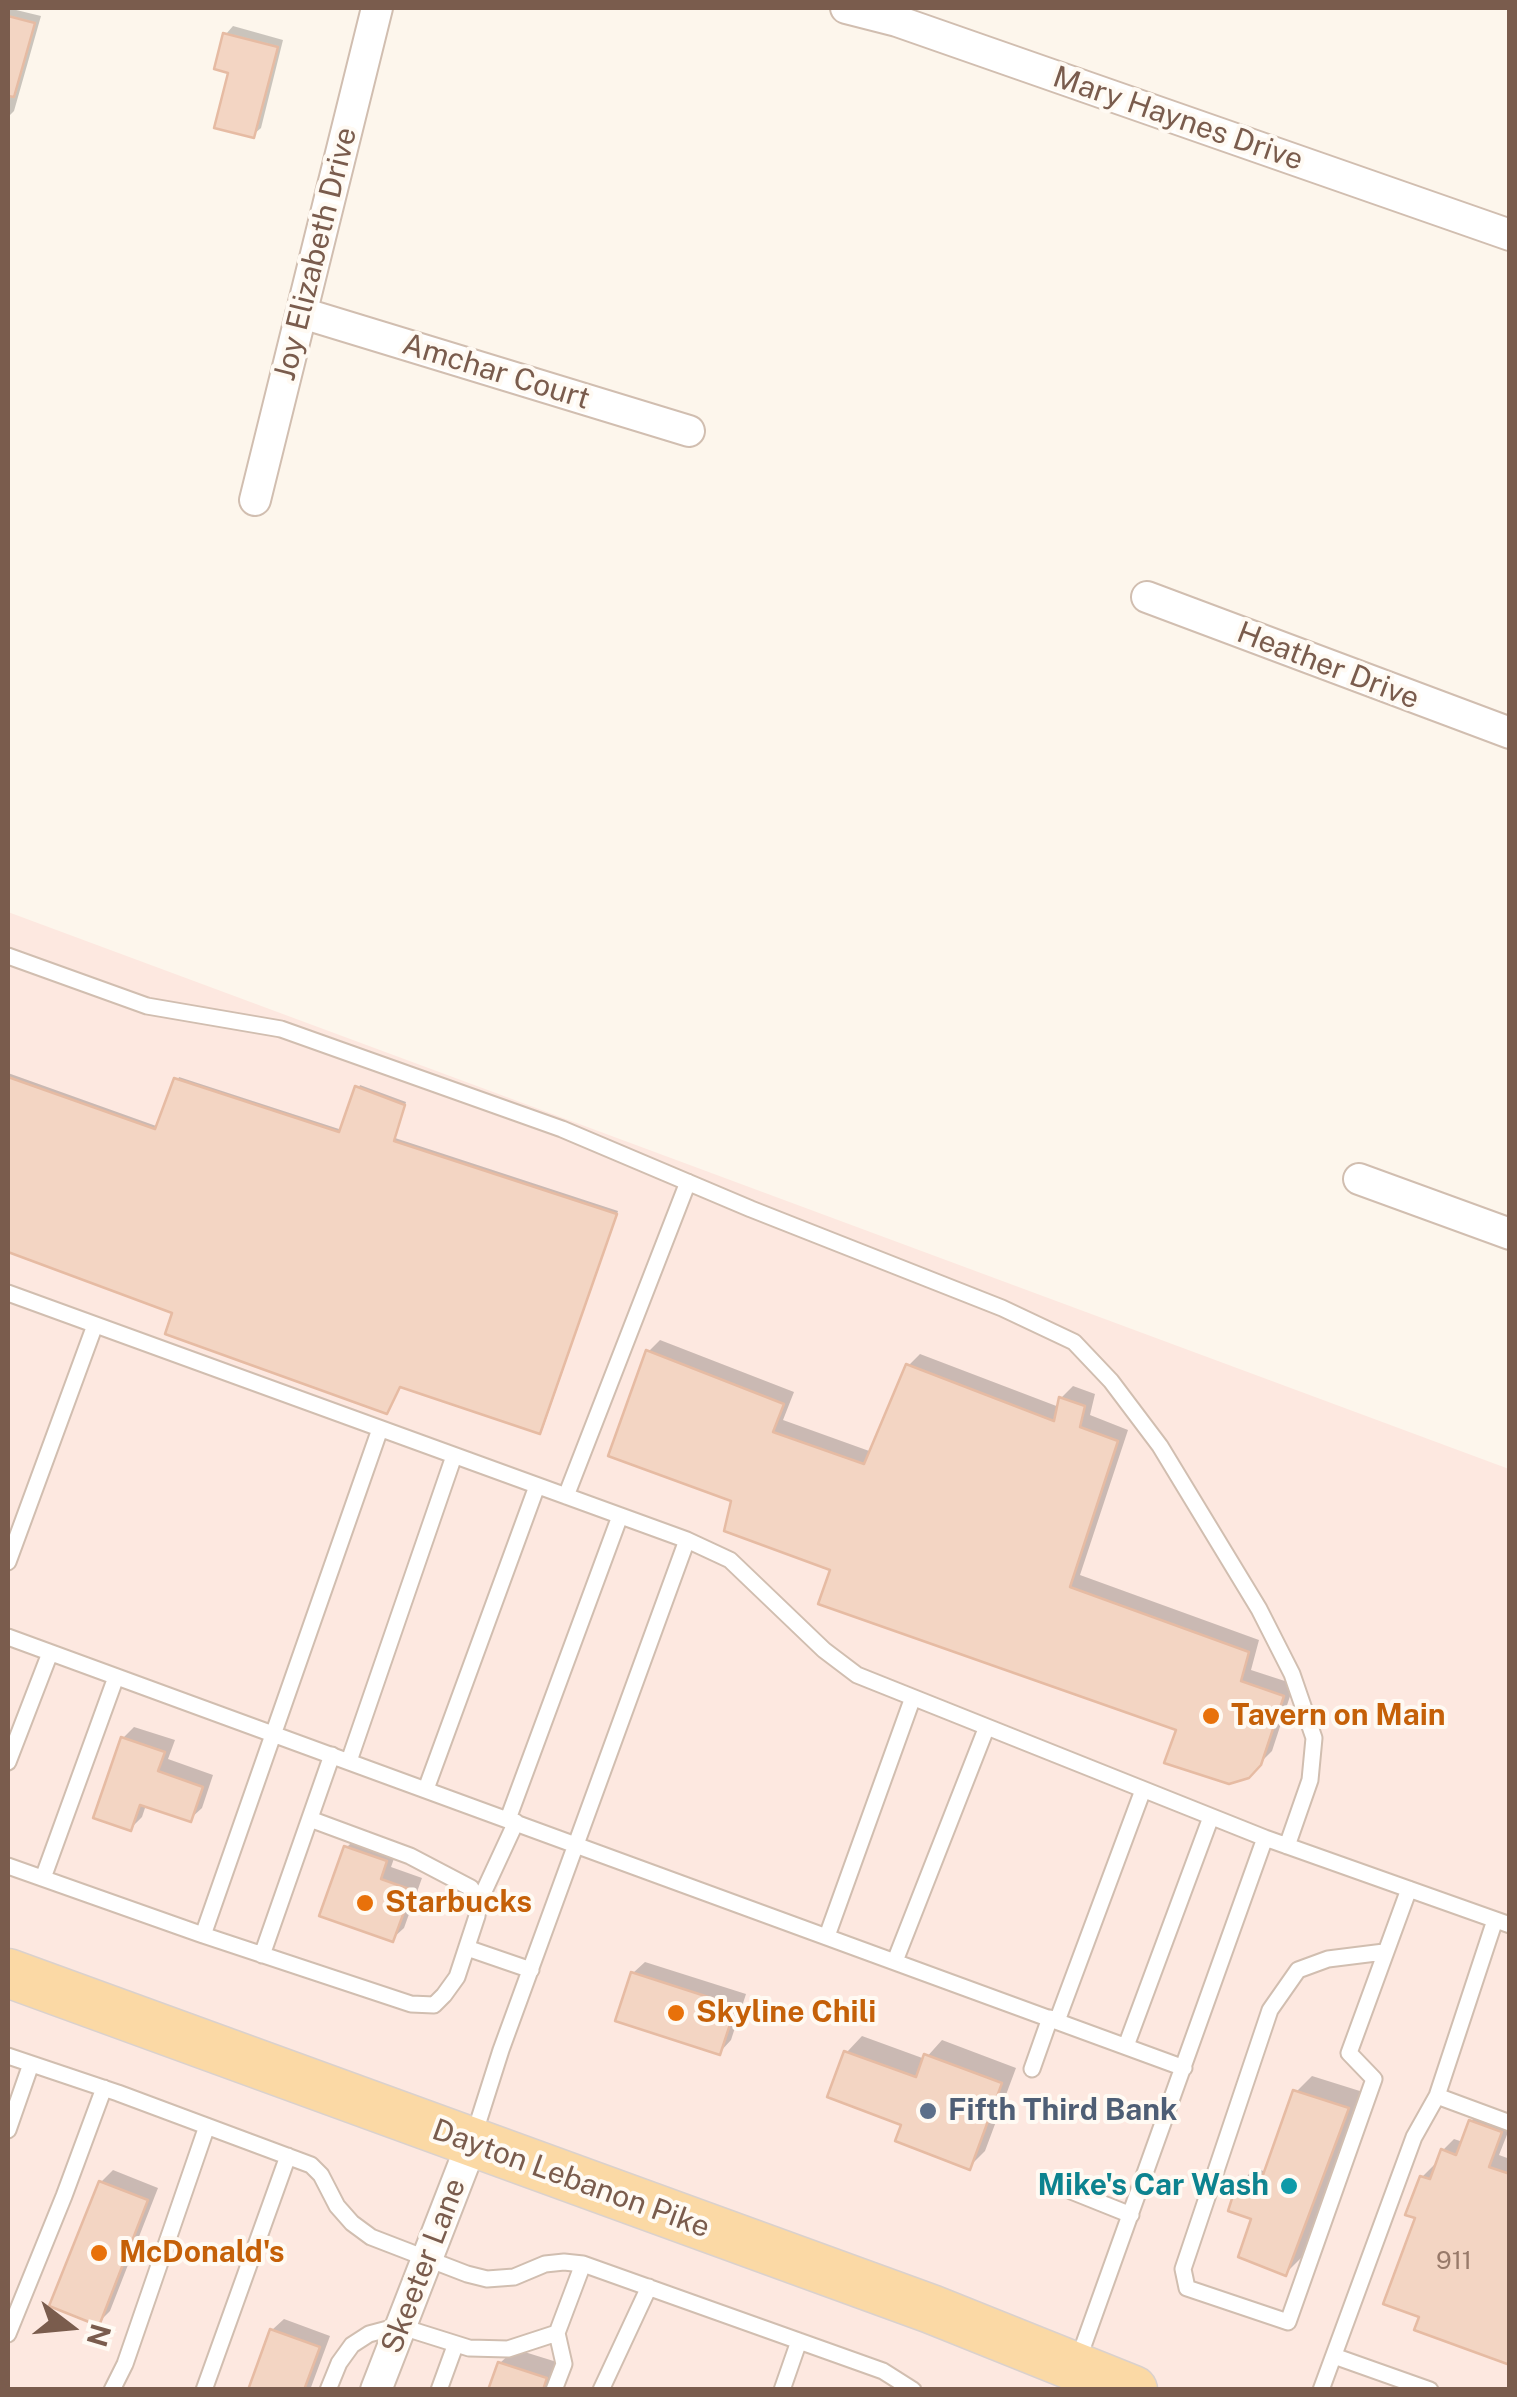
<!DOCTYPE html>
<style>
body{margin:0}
#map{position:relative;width:1517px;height:2397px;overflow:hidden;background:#fdf6ec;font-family:"Public Sans",sans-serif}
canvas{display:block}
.frame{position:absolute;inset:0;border:10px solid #7a5c4d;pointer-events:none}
.north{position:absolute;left:20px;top:2277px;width:100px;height:100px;-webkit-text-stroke:8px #fffaf3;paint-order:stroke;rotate:106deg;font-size:28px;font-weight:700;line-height:40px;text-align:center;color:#7a5c4d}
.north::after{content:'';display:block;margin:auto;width:35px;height:45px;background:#7a5c4d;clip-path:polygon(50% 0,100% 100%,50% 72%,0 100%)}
</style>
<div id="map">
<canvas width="1517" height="2397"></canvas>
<div class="frame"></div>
<div class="north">N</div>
</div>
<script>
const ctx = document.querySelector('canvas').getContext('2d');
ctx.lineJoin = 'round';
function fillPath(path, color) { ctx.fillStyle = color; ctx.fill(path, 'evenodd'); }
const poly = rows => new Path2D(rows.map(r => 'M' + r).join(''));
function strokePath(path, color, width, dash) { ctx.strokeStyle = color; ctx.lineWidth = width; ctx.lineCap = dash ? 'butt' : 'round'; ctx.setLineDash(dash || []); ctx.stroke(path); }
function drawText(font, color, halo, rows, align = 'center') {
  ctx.font = font + ' "Public Sans",sans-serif'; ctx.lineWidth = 8; ctx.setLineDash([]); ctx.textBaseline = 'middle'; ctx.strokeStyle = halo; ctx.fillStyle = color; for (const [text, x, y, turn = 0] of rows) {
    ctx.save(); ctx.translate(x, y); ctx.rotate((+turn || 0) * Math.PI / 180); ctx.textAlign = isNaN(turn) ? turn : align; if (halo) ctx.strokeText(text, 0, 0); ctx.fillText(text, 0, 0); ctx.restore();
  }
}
const commercial = poly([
 [8,912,1509,1469,1509,2389,8,2389]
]);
const shadow = poly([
 [8,8,41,16,14,111,8,117],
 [233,26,283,40,261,128,253,135,231,71,226,34],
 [8,1073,159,1127,179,1077,342,1130,360,1085,406,1102,395,1138,618,1211,543,1428,540,1431,175,1311,8,1250],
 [660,1340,794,1392,783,1420,872,1452,908,1366,920,1354,1059,1407,1061,1398,1073,1386,1095,1394,1090,1415,1128,1430,1080,1575,1259,1640,1251,1670,1294,1684,1272,1751,1247,1776,1179,1729,833,1569,734,1500,648,1352],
 [134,1727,175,1740,168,1759,213,1775,202,1808,190,1819,146,1805,142,1817,131,1828,123,1738],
 [358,1836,397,1850,391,1867,422,1878,404,1928,392,1939,346,1848],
 [645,1962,746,1994,731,2040,720,2052,633,1973],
 [862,2036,925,2059,942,2040,1016,2068,985,2151,969,2167,904,2124,830,2096,847,2052],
 [1312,2076,1363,2092,1302,2257,1286,2273,1239,2184,1255,2168,1266,2172,1296,2092],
 [1483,2109,1510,2127,1499,2155,1510,2159,1510,2363,1422,2316,1418,2217,1422,2177,1434,2165,1437,2166,1443,2150,1454,2139,1463,2142,1471,2121],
 [113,2170,158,2188,110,2311,98,2323,101,2182],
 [284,2319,330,2336,310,2390,251,2390,272,2330],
 [515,2349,560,2363,552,2390,491,2390,500,2363]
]);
const building = poly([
 [8,16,35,23,14,97,8,96,8,16],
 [223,33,278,47,254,138,214,128,228,73,214,69,223,33],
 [8,1077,155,1129,174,1078,339,1132,355,1086,405,1105,394,1141,617,1214,540,1434,400,1387,387,1414,165,1334,172,1313,8,1252,8,1077],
 [646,1350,784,1404,773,1432,864,1464,906,1364,1054,1421,1059,1397,1085,1406,1080,1427,1118,1441,1070,1587,1249,1652,1241,1681,1284,1696,1261,1765,1249,1778,1229,1784,1164,1763,1176,1730,818,1604,830,1570,724,1531,731,1501,608,1456,646,1350],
 [121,1737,165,1752,158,1771,203,1787,191,1822,140,1805,131,1831,93,1818,121,1737],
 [344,1846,387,1861,381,1879,412,1890,393,1942,319,1916,344,1846],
 [631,1972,736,2006,720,2055,615,2021,631,1972],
 [844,2051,916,2077,924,2054,1002,2083,970,2170,895,2141,901,2125,827,2097,844,2051],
 [1293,2090,1349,2108,1286,2276,1238,2257,1251,2219,1228,2211,1237,2183,1258,2189,1293,2090],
 [1469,2120,1502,2132,1489,2167,1510,2174,1510,2365,1414,2330,1419,2317,1383,2304,1415,2218,1405,2215,1420,2176,1430,2179,1441,2149,1456,2155,1469,2120],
 [99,2181,148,2200,99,2326,49,2306,99,2181],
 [270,2329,320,2347,304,2390,248,2390,270,2329],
 [498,2362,547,2378,543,2390,488,2390,498,2362]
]);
const service = poly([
 [8,956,147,1006,281,1029,562,1129,751,1209,1002,1308,1074,1342,1111,1381,1160,1446,1259,1609,1292,1674,1314,1738,1310,1780,1287,1846],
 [8,1293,687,1540,730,1560,824,1650,857,1675,1265,1838,1510,1925],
 [566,1496,688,1182],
 [8,1562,95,1325],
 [8,1637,1184,2068],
 [349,1761,454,1456],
 [8,1762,50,1653],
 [426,1789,537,1486],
 [508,1819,620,1516],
 [8,1866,203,1935,380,1429],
 [43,1878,116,1677],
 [479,1902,516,1822],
 [1495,1920,1437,2096,1510,2123],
 [203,1935,411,2004,434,2005,444,1995,457,1977,477,1916,479,1902,471,1888,410,1856,310,1819],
 [827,1936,912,1700],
 [467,1948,531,1970],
 [1384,1952,1328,1959,1298,1970,1270,2010,1183,2269,1187,2288,1288,2322,1374,2079,1349,2053,1409,1889],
 [262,1955,332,1755],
 [895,1961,986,1729],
 [1057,2021,1143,1790],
 [1126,2046,1211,1817],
 [8,2056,118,2093,311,2165,321,2175,337,2206,352,2223,371,2237,467,2274,487,2279,514,2277,545,2264,564,2262,583,2264,883,2371,913,2390],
 [1032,2069,1050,2018],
 [8,2130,31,2064],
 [474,2135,501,2050,687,1540],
 [1071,2191,1131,2215],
 [8,2334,64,2196,104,2088],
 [1334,2356,1430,2390],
 [1077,2363,1265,1838],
 [112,2390,125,2364,207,2126],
 [204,2390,288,2156],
 [328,2390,339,2363,352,2345,369,2334,399,2326,469,2348,508,2349,557,2333],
 [439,2390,455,2346],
 [554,2390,564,2364,557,2333,583,2264],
 [601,2390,649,2287],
 [782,2390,799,2341],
 [1321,2390,1414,2137,1437,2096]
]);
const minor = poly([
 [846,8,897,21,1510,235],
 [302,313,689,431],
 [255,500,377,8],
 [1147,597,1510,733],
 [1359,1179,1510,1234],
 [376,2390,472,2143]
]);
const primary = poly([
 [8,1973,931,2309,1133,2390]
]);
const markers = [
 [1211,1716,10,"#e8710a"],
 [365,1903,10,"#e8710a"],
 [676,2013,10,"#e8710a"],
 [928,2111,10,"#5c6f8a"],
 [1289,2186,10,"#0f9aa8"],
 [99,2253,10,"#e8710a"]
];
const numberNames = [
 ["911",1454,2261]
];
const streetNames = [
 ["Mary Haynes Drive",1178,119,19],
 ["Joy Elizabeth Drive",316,254,-76],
 ["Amchar Court",496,372,17],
 ["Heather Drive",1328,666,21],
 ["Dayton Lebanon Pike",571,2179,20],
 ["Skeeter Lane",424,2266,-69]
];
const foodNames = [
 ["Tavern on Main",1231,1716],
 ["Starbucks",385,1903],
 ["Skyline Chili",696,2013],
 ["McDonald's",119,2253]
];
const serviceNames = [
 ["Fifth Third Bank",948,2111]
];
const cultureNames = [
 ["Mike's Car Wash",1269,2186]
];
fillPath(commercial, '#fde8e0');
fillPath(shadow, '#0003');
fillPath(building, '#f3d5c3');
strokePath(building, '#e6bba3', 2.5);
strokePath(service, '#d1beb0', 19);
strokePath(minor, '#d1beb0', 34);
strokePath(primary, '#dad1cd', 51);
strokePath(service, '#fff', 15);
strokePath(minor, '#fff', 30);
strokePath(primary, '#fbd9a5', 48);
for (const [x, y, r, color] of markers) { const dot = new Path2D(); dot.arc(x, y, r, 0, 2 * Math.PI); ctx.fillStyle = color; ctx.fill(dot); strokePath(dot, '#fffaf3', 4); }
drawText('25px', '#987a6a', null, numberNames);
drawText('30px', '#7a5c4d', '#fffaf3', streetNames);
drawText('bold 30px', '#c56008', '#fffaf3', foodNames, 'left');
drawText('bold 30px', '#4e5e75', '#fffaf3', serviceNames, 'left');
drawText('bold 30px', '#0d838f', '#fffaf3', cultureNames, 'right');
</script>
